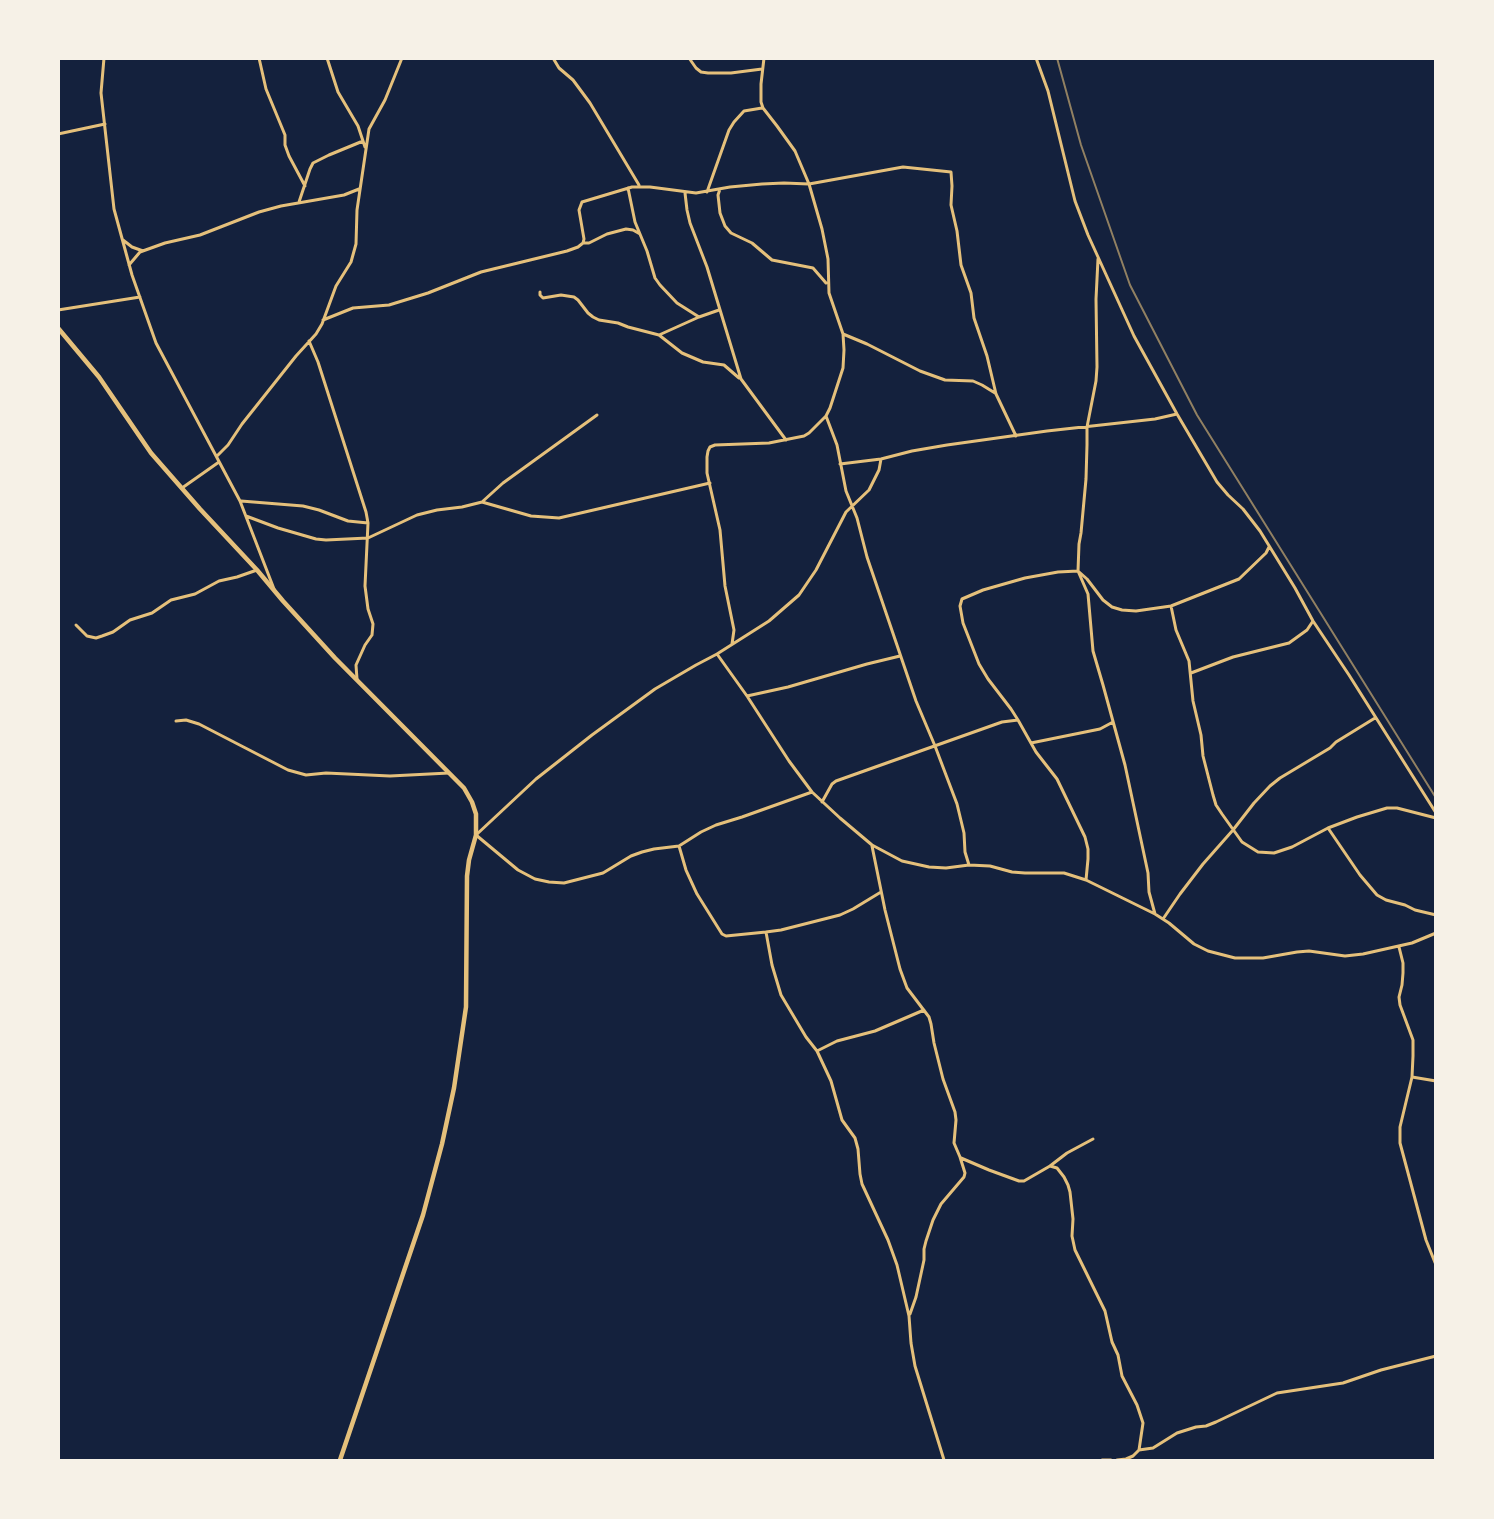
<!DOCTYPE html>
<style>
body{margin:0}
#map{position:relative;width:1494px;height:1519px;overflow:hidden;background:#14213d;font-family:Barlow,sans-serif}
canvas{display:block}
.frame{position:absolute;inset:0;border:60px solid #f6f1e7;pointer-events:none}
</style>
<div id="map">
<canvas width="1494" height="1519"></canvas>
<div class="frame"></div>
</div>
<script>
const ctx = document.querySelector('canvas').getContext('2d');
ctx.lineJoin = 'round';
const poly = rows => new Path2D(rows.map(r => 'M' + r).join(''));
function strokePath(path, color, width, dash) { ctx.strokeStyle = color; ctx.lineWidth = width; ctx.lineCap = dash ? 'butt' : 'round'; ctx.setLineDash(dash || []); ctx.stroke(path); }
const minor = poly([
 [104,58,101,93,114,209,132,275,156,343,240,501,274,589],
 [259,58,266,89,285,135,285,145,289,156,305,186],
 [327,58,338,92,358,126,365,147],
 [553,58,559,68,573,80,590,103,639,185],
 [689,58,696,68,701,72,708,73,731,73,762,69],
 [1036,58,1048,91,1075,201,1088,235,1134,336,1177,414,1217,482,1228,495,1243,509,1260,531,1295,588,1313,621,1349,675,1436,813],
 [58,134,105,124],
 [628,188,635,222,647,251,655,278,660,285,677,303,699,317],
 [720,189,718,195,720,213,725,226,731,233,752,243,772,260,813,268,826,283],
 [707,192,729,130,734,122,744,111,762,108],
 [685,193,687,210,690,223,707,267,741,379,786,440],
 [299,202,310,169,313,163,329,155,363,141],
 [123,240,132,247,143,251],
 [583,243,589,243,607,234,626,229,633,230,640,234],
 [1098,259,1096,299,1097,367,1096,381,1087,427,1087,445,1086,479,1081,533,1079,544,1078,571,1088,594,1093,651,1103,685,1125,765,1148,873,1149,892,1155,914],
 [129,265,140,252,165,243,200,235,259,212,281,206,344,195,359,189],
 [540,292,540,295,543,298,561,295,574,297,578,300,588,313,593,317,599,320,618,323,628,327,659,335,682,353,703,362,724,365,739,378],
 [58,310,140,297],
 [323,320,353,308,389,305,428,293,481,272,567,251,578,247,583,243,584,239,579,210,582,202,632,187,650,187,696,193,730,187,762,184,784,183,809,184,903,167,951,172,952,186,951,205,957,231,961,265,971,293,974,318,987,356,996,394,1016,436],
 [843,334,867,344,920,371,945,380,973,381,982,385,995,393],
 [659,335,699,317,719,310],
 [309,341,318,362,366,512,368,523,365,586,368,609,373,624,372,635,365,645,356,665,357,679],
 [826,416,837,445,846,491,857,518,867,557,916,701,935,746,957,804,964,833,965,852,969,865],
 [217,456,228,445,242,424,296,356,316,334,322,324,336,286,351,262,356,244,357,210,369,129,385,100,402,58],
 [840,464,881,459,912,451,947,445,1047,431,1155,419,1177,414],
 [182,488,219,462],
 [241,501,303,506,319,510,348,521,368,523],
 [482,502,531,516,559,518,710,483],
 [246,516,278,528,316,539,326,540,368,538,417,515,437,510,462,507,482,502,503,483,597,415],
 [1171,606,1176,630,1189,661,1193,701,1201,735,1203,756,1213,795,1216,805,1222,814,1242,842,1258,852,1274,853,1292,847,1328,828,1357,817,1387,808,1397,808,1436,818],
 [76,625,87,636,96,638,102,636,113,632,130,620,152,613,171,600,195,594,219,581,237,577,257,570],
 [732,644,734,630,725,586,720,530,707,473,707,457,708,451,710,447,715,445,769,443,804,436,809,433,826,416,830,408,843,368,844,350,843,334,829,293,828,259,822,229,809,184,795,151,777,126,763,108,761,102,761,84,764,58],
 [717,654,769,621,799,595,816,570,846,512,869,490,879,470,881,459],
 [1191,673,1233,657,1289,643,1307,630,1313,621],
 [747,696,788,687,867,664,900,656],
 [1018,720,1011,709,988,679,979,664,963,623,960,606,962,599,983,590,1025,578,1058,572,1078,571,1087,579,1103,600,1112,607,1122,610,1136,611,1171,606,1239,579,1266,553,1269,547],
 [176,721,186,720,199,724,288,770,306,775,326,773,390,776,449,773],
 [1031,743,1100,729,1113,722],
 [812,792,742,817,716,825,701,832,679,846,654,849,642,852,631,856,603,873,564,883,549,882,535,879,518,870,476,835,536,779,592,735,655,689,696,665,717,654,747,696,789,761,812,792,840,818,872,845,902,861,929,867,946,868,969,865,990,866,1012,872,1025,873,1064,873,1086,880,1155,914,1169,923,1194,944,1208,951,1235,958,1263,958,1297,952,1309,951,1345,956,1363,954,1412,943,1436,933],
 [822,802,832,784,836,781,1002,722,1018,720,1036,752,1057,779,1085,837,1088,849,1088,859,1086,880],
 [1328,828,1360,875,1377,895,1386,900,1405,905,1415,910,1436,915],
 [679,846,686,870,697,894,722,934,726,936,766,932,772,965,781,995,806,1037,817,1051],
 [872,846,885,910,900,969,907,988,929,1017,931,1024,934,1043,943,1079,955,1112,956,1120,954,1143,960,1157,965,1173,964,1177,941,1204,933,1220,926,1241,924,1249,924,1260,916,1297,910,1314],
 [1163,919,1180,894,1203,864,1233,830,1254,803,1270,786,1280,778,1330,748,1336,742,1375,718],
 [766,932,781,930,840,915,853,909,881,892],
 [1399,947,1403,963,1403,973,1402,985,1399,997,1400,1005,1413,1040,1413,1056,1412,1077,1400,1127,1400,1143,1426,1240,1436,1265],
 [924,1010,875,1031,837,1041,817,1051,831,1081,842,1120,855,1138,858,1149,860,1174,862,1184,888,1240,897,1265,909,1316,911,1343,915,1366,944,1460],
 [1412,1077,1436,1081],
 [961,1158,989,1170,1019,1181,1024,1181,1050,1166,1067,1153,1093,1139],
 [1050,1166,1057,1168,1064,1177,1068,1185,1070,1192,1073,1219,1072,1236,1075,1250,1105,1311,1112,1342,1118,1355,1122,1376,1137,1405,1143,1423,1139,1450,1133,1456,1126,1459,1117,1460],
 [1139,1450,1153,1448,1177,1433,1196,1427,1206,1426,1216,1422,1277,1393,1343,1383,1381,1370,1436,1356],
 [1102,1460,1111,1460]
]);
const tertiary = poly([
 [58,328,99,377,151,453,200,509,257,570,283,601,335,658,464,788,472,802,476,814,476,835,469,860,467,876,466,1007,454,1088,442,1144,423,1215,340,1460]
]);
const rail = poly([
 [1057,58,1081,145,1130,285,1197,415,1436,798]
]);
strokePath(minor, '#e5c07b', 3);
strokePath(tertiary, '#e5c07b', 4.5);
strokePath(rail, '#918062', 2);
</script>
